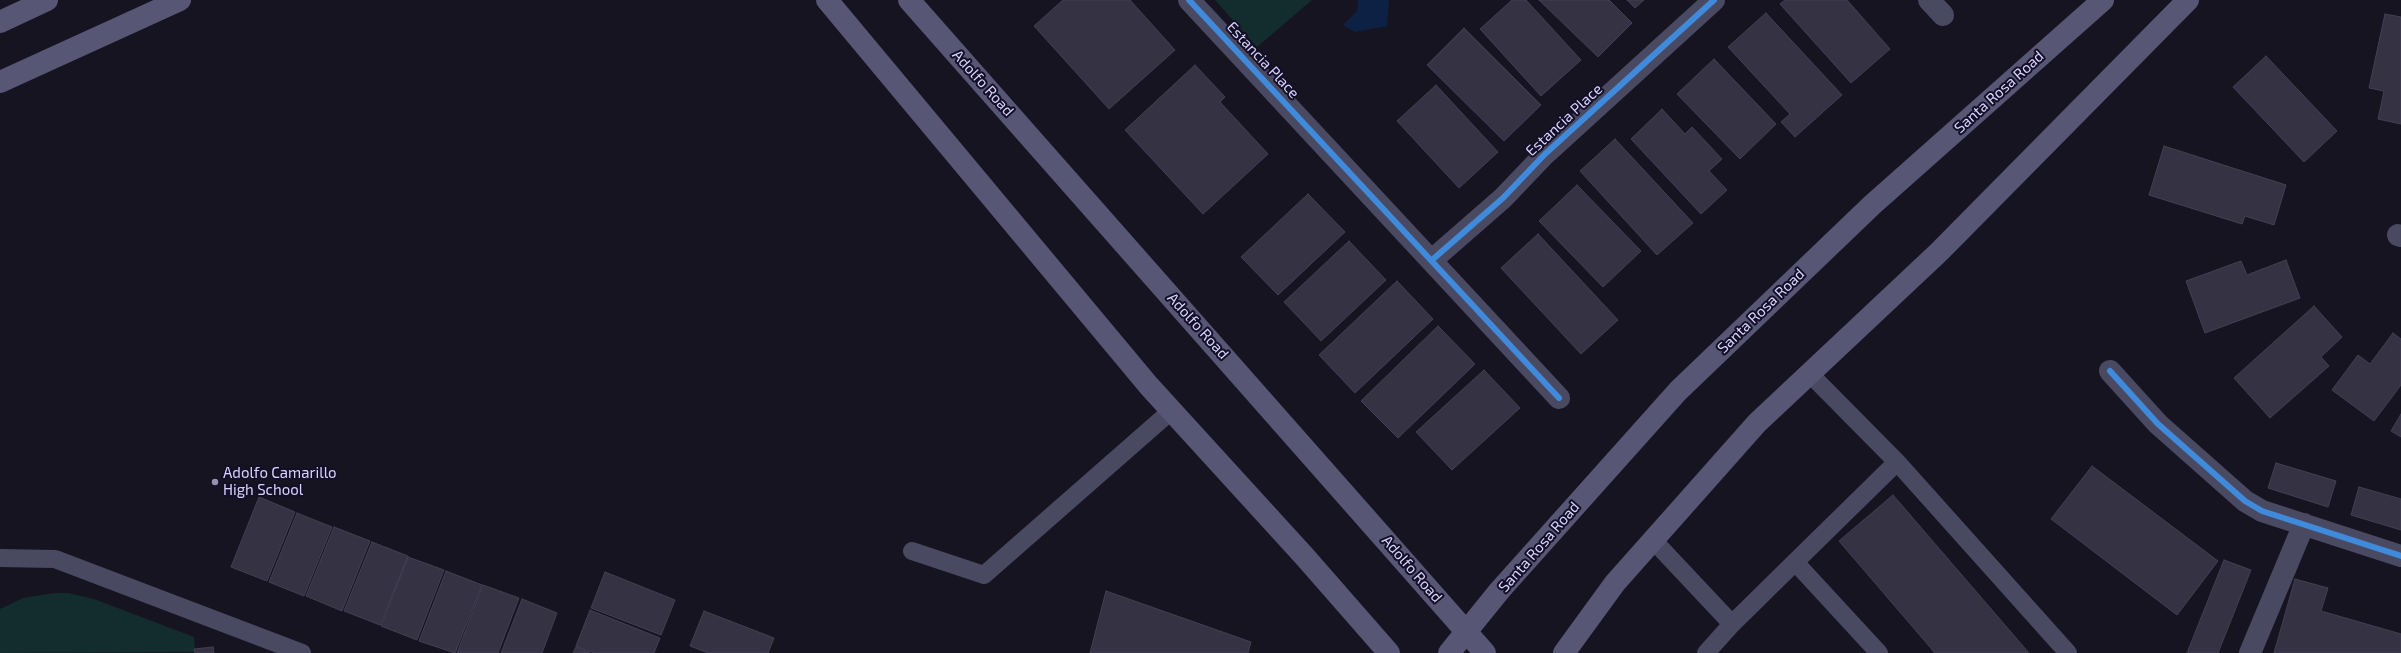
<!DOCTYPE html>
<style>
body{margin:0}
canvas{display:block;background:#161421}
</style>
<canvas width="2401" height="653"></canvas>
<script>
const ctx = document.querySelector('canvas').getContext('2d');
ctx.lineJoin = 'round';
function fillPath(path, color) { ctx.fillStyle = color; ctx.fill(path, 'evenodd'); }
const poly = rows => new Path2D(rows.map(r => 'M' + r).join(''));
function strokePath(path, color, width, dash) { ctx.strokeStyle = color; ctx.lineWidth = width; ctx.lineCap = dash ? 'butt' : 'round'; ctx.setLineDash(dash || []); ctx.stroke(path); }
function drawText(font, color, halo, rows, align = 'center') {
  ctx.font = font + ' "Exo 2",sans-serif'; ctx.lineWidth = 4; ctx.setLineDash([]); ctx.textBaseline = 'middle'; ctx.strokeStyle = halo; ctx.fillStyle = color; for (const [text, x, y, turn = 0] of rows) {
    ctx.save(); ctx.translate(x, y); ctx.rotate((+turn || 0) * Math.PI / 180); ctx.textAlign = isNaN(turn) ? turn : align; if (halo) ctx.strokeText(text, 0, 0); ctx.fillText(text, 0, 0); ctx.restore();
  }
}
const green = poly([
 [1215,0,1312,0,1257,47],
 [54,593,68,593,94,599,194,637,195,652,0,653,0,609,23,598]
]);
const water = poly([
 [1358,0,1389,0,1387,26,1355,32,1343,25,1357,11]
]);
const building = poly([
 [1063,0,1130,0,1175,50,1109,109,1034,26,1063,0],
 [1512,0,1526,0,1581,60,1541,96,1480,29,1512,0],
 [1539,0,1609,0,1632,23,1598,57,1539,0],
 [1627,0,1644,0,1635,8,1627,0],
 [1785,0,1847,0,1890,49,1851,83,1780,4,1785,0],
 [1766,13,1842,95,1795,137,1781,122,1790,114,1728,47,1766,13],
 [2385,14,2401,17,2401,124,2378,119,2384,91,2369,88,2385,14],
 [1464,28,1541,105,1504,141,1427,65,1464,28],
 [2266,56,2337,131,2304,162,2233,87,2266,56],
 [1714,59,1776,124,1740,159,1677,94,1714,59],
 [1195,65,1225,97,1220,102,1268,154,1203,214,1125,130,1195,65],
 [1436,85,1498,152,1459,188,1397,121,1436,85],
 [1662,109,1685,134,1692,127,1722,159,1709,171,1727,190,1701,214,1631,139,1662,109],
 [1615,139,1693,223,1657,255,1580,171,1615,139],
 [2164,146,2286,185,2274,225,2245,216,2242,224,2149,195,2164,146],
 [1577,185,1641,251,1603,287,1539,221,1577,185],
 [1308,194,1345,232,1278,295,1241,257,1308,194],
 [1538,234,1618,320,1581,354,1501,268,1538,234],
 [1349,241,1386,280,1321,341,1284,302,1349,241],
 [2286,260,2300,298,2205,333,2186,281,2241,261,2247,275,2286,260],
 [1397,281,1433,319,1355,393,1319,355,1397,281],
 [2314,306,2342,337,2321,357,2329,366,2270,418,2234,378,2314,306],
 [1438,326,1475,364,1398,438,1361,401,1438,326],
 [2393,333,2401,339,2401,385,2374,421,2332,390,2358,355,2370,364,2393,333],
 [1484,370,1520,408,1452,470,1416,432,1484,370],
 [2401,414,2401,437,2391,431,2401,414],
 [2276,463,2336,481,2328,507,2268,488,2276,463],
 [2092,466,2218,561,2177,615,2051,519,2092,466],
 [2359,487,2401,499,2401,530,2351,515,2359,487],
 [1893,495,2029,653,1935,653,1839,541,1893,495],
 [259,497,295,512,267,581,231,567,259,497],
 [297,513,332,527,304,596,269,582,297,513],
 [334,527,370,541,342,611,306,596,334,527],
 [372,542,408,556,380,625,344,611,372,542],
 [408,557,444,570,417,640,381,626,408,557],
 [2224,560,2251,570,2218,653,2187,653,2224,560],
 [446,571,482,585,455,653,419,641,446,571],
 [605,572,675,600,661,635,591,608,605,572],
 [2295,579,2328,588,2321,611,2401,634,2401,653,2274,653,2295,579],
 [483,585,519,598,498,653,457,653,483,585],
 [1106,591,1251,642,1248,653,1090,653,1106,591],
 [522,599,557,613,542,653,501,653,522,599],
 [590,610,660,638,654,653,594,653,576,646,590,610],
 [704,611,774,638,768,653,708,653,690,646,704,611],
 [213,647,214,653,195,653,194,649,213,647],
 [576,647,590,653,573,653,576,647]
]);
const service = poly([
 [1897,462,2068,653],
 [1653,540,1732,624,1706,653],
 [912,551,984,575,1171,411],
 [0,558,55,559,302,653],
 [1795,562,1897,462,1809,373],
 [1732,624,1795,562,1879,653]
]);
const minor = poly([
 [1189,0,1559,398],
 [1929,0,1943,15],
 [2398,235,2401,236],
 [1432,260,1503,198,1545,154,1714,0],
 [2110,371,2158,424,2245,501,2262,511,2401,556],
 [2250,653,2304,524]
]);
const secondary = poly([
 [827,0,1149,386,1305,557,1389,653],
 [909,0,1485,653],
 [0,22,47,0],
 [0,82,180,0],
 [1449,653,1500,590,1678,391,1872,205,2103,0],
 [1564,653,1615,583,1757,423,1939,252,2188,0]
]);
const cycleway = poly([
 [1189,0,1559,398],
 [1432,260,1503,198,1545,154,1714,0],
 [2110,371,2158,424,2245,501,2262,511,2401,556]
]);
const markers = [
 [215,482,4,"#9591b1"]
];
const streetNames = [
 ["Estancia Place",1263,60,47],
 ["Adolfo Road",983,83,48],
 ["Santa Rosa Road",1999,92,-42],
 ["Estancia Place",1564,120,-43],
 ["Santa Rosa Road",1761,311,-44],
 ["Adolfo Road",1198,326,48],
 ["Santa Rosa Road",1539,547,-49],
 ["Adolfo Road",1412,569,49]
];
const poiNames = [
 ["Adolfo Camarillo",223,473],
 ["High School",223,490]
];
fillPath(green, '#132c2d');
fillPath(water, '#0d2144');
fillPath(building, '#343243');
strokePath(building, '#433f54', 1);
strokePath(service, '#4a4962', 18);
strokePath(minor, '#4a4962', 22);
strokePath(secondary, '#575674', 22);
strokePath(cycleway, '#408adc', 6);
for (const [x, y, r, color] of markers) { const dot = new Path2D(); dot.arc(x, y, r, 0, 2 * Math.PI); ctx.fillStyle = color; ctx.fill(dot); strokePath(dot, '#130f26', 1.5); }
drawText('15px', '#d9d4ff', '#130f26', streetNames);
drawText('15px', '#d9d4ff', '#130f26', poiNames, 'left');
</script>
